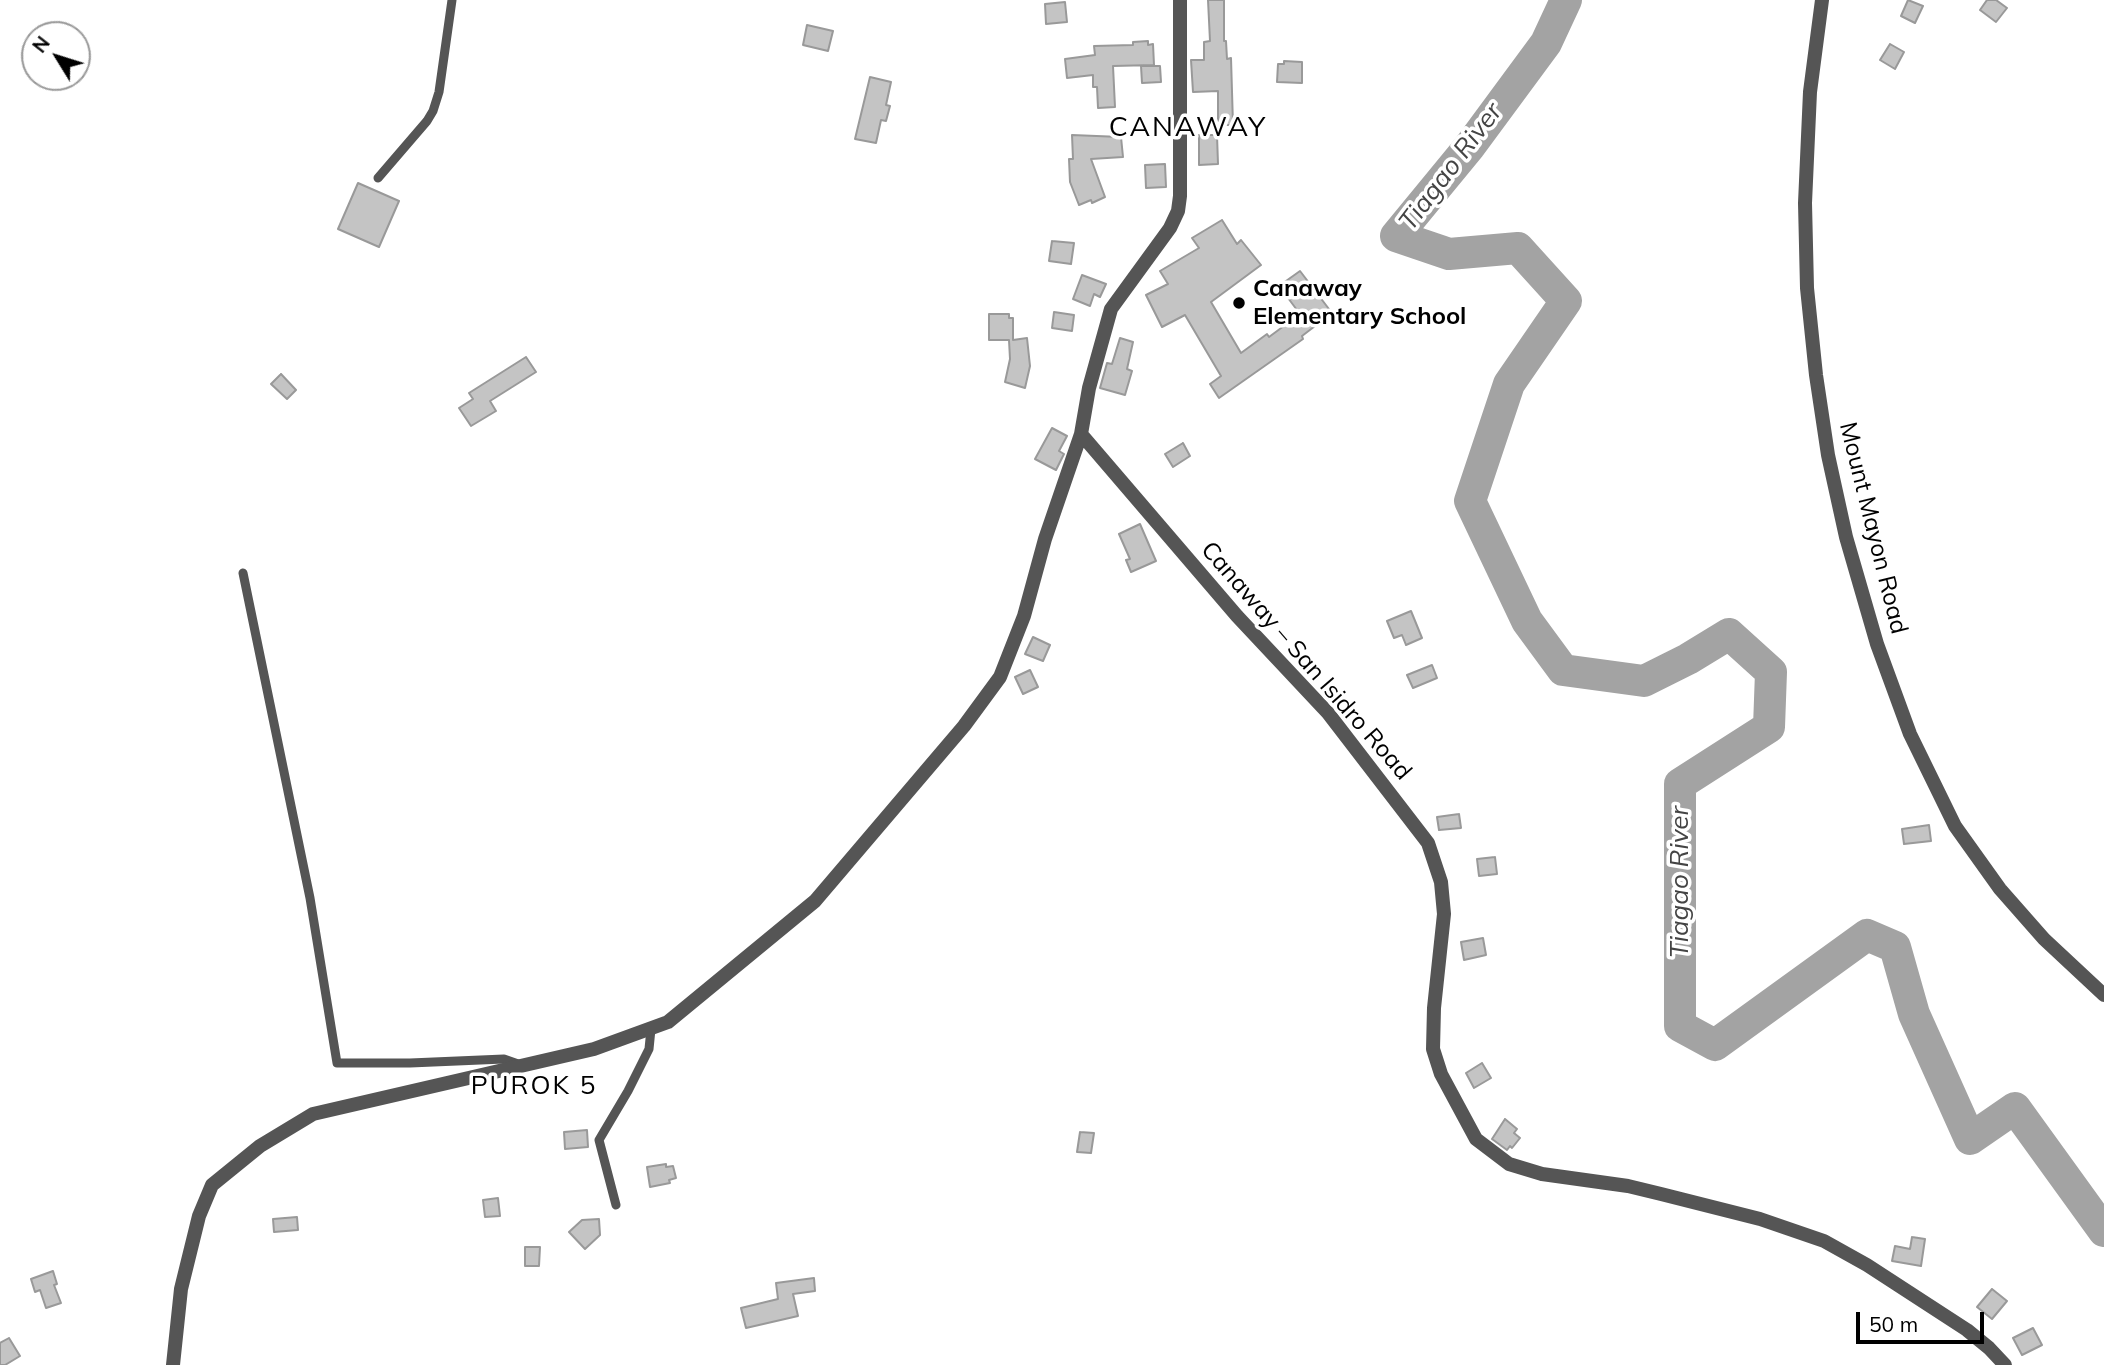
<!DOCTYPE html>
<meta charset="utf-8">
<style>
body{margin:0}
#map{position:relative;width:2104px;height:1365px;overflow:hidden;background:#fff;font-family:Mulish,sans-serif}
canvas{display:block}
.north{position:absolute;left:21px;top:21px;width:70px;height:70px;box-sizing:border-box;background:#fff;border:2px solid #999;border-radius:50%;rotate:308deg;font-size:19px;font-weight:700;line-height:28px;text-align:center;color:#000}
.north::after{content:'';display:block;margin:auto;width:24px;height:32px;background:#000;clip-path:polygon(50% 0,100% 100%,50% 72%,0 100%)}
.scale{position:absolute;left:1856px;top:1312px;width:128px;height:32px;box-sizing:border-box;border:4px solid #000;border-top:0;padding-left:9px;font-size:21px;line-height:24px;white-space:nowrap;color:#000;-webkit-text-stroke:5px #fff;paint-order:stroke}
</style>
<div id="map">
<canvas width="2104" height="1365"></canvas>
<div class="north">N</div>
<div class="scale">50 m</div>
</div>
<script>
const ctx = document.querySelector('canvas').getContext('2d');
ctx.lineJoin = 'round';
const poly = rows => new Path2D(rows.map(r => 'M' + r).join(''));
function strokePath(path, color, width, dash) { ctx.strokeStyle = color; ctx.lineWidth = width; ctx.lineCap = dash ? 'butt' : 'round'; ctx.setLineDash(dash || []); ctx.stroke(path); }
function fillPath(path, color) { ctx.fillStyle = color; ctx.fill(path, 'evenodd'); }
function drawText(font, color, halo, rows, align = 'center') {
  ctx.font = font + ' Mulish,sans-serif'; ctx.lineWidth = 7; ctx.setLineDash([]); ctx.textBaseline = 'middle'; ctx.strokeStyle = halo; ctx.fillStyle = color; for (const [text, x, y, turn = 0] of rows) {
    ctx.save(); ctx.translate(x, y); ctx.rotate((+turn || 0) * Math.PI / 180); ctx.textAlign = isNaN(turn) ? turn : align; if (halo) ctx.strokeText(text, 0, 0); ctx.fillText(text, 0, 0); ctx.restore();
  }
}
const river = poly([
 [1566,0,1546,43,1470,146,1396,236,1449,254,1518,248,1566,301,1509,384,1470,501,1527,621,1563,670,1644,681,1688,659,1729,634,1771,672,1769,727,1680,784,1680,1026,1715,1045,1867,935,1895,947,1914,1014,1970,1139,2015,1108,2104,1231]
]);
const building = poly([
 [1208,0,1224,0,1224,41,1226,41,1227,59,1231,58,1233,125,1218,125,1218,91,1193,92,1191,60,1204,60,1204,42,1210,41,1208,0],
 [1908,0,1923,6,1915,23,1901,16,1908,0],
 [1987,0,1996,0,2007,8,1996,22,1980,10,1987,0],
 [1065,2,1067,22,1046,24,1045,4,1065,2],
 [807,25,833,31,828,51,803,45,807,25],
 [1148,41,1148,45,1153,44,1154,65,1113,66,1115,107,1098,108,1097,87,1093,87,1093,75,1067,78,1065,59,1095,55,1094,46,1133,45,1133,42,1148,41],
 [1890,44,1904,52,1895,69,1880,60,1890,44],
 [1284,61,1302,62,1302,83,1277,82,1278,64,1284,64,1284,61],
 [1141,66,1160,66,1161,82,1142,83,1141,66],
 [870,77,891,82,886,105,890,106,886,121,881,120,876,143,855,139,870,77],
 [1072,135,1121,137,1123,157,1091,159,1105,197,1092,203,1091,200,1079,205,1070,182,1069,159,1073,159,1072,135],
 [1199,135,1217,135,1218,164,1199,165,1199,135],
 [1165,164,1166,187,1146,188,1145,165,1165,164],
 [358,183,399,201,379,247,338,229,358,183],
 [1222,220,1237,244,1241,240,1261,265,1211,302,1241,353,1267,334,1269,337,1300,314,1279,286,1300,271,1332,313,1302,336,1303,339,1219,398,1210,384,1221,376,1185,315,1162,327,1146,295,1168,284,1160,271,1199,248,1192,238,1222,220],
 [1052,241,1074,243,1071,264,1049,261,1052,241],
 [1082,275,1106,284,1100,297,1094,294,1090,306,1073,299,1082,275],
 [1054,312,1074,315,1072,331,1052,328,1054,312],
 [989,314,1009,314,1009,318,1013,318,1013,340,1027,338,1030,366,1025,388,1005,382,1010,359,1009,340,989,340,989,314],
 [1120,338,1133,342,1127,369,1132,371,1125,395,1100,388,1107,363,1112,364,1120,338],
 [526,357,536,372,490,401,496,411,471,426,459,408,473,399,469,393,526,357],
 [281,374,296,390,287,399,271,384,281,374],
 [1052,428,1067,436,1059,451,1064,454,1056,470,1035,459,1052,428],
 [1183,443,1190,456,1173,467,1165,454,1183,443],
 [1140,524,1156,561,1131,572,1126,560,1130,559,1119,534,1140,524],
 [1411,611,1422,638,1406,645,1402,635,1394,638,1387,621,1411,611],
 [1033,637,1050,645,1043,661,1025,654,1033,637],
 [1432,665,1437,678,1413,688,1407,675,1432,665],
 [1030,670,1038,687,1023,694,1015,677,1030,670],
 [1459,814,1461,828,1439,830,1437,817,1459,814],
 [1929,825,1931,841,1904,844,1902,829,1929,825],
 [1495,857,1497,874,1479,876,1477,859,1495,857],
 [1483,938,1486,955,1464,960,1461,942,1483,938],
 [1482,1063,1491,1078,1474,1088,1466,1073,1482,1063],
 [1505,1119,1517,1129,1514,1133,1520,1138,1512,1148,1510,1146,1507,1150,1492,1139,1505,1119],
 [587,1130,588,1147,565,1149,564,1132,587,1130],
 [1080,1132,1094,1133,1091,1153,1077,1152,1080,1132],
 [666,1164,666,1167,673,1166,676,1178,669,1180,670,1183,650,1187,647,1167,666,1164],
 [498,1198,500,1216,485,1217,483,1200,498,1198],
 [297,1217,298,1230,274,1232,273,1219,297,1217],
 [599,1219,600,1235,585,1249,569,1232,582,1220,599,1219],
 [1912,1237,1925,1239,1921,1266,1892,1261,1895,1246,1910,1249,1912,1237],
 [525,1247,540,1247,539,1266,525,1266,525,1247],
 [53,1271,57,1284,54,1285,61,1303,46,1308,40,1290,35,1292,31,1279,53,1271],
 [814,1278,815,1291,793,1294,798,1316,746,1328,741,1308,778,1299,776,1283,814,1278],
 [1992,1289,2007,1301,1992,1319,1977,1307,1992,1289],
 [2033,1328,2042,1345,2022,1355,2013,1338,2033,1328],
 [9,1338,20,1356,5,1365,0,1365,0,1343,9,1338]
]);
const service = poly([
 [378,178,427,121,433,111,439,92,452,0],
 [243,573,310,898,337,1063,410,1063,504,1059,521,1065],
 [616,1205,599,1140,628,1091,649,1049,651,1029]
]);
const minor = poly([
 [1822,0,1810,92,1805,203,1807,288,1816,375,1828,455,1846,537,1877,644,1910,734,1955,826,2000,889,2044,939,2104,995],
 [1081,434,1237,616,1328,713,1428,843,1441,882,1444,914,1434,1008,1433,1049,1441,1074,1476,1139,1509,1164,1542,1174,1628,1186,1661,1194,1760,1219,1824,1241,1867,1265,1967,1330,1989,1348,2005,1365],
 [173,1365,181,1289,199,1216,212,1185,260,1146,313,1114,594,1049,668,1022,815,901,964,726,1000,677,1024,616,1045,539,1081,434,1089,388,1111,309,1170,228,1178,211,1180,196,1180,0]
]);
const markers = [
 [1239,303,7,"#000"]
];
const poiNames = [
 ["Canaway",1253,289],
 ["Elementary School",1253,317]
];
const streetNames = [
 ["Mount Mayon Road",1873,528,76],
 ["Canaway – San Isidro Road",1306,661,49]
];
const waterNames = [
 ["Tiagao River",1451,167,-53],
 ["Tiagao River",1680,882,-90]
];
const neighbourhoodNames = [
 ["PUROK 5",534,1086]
];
const quarterNames = [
 ["CANAWAY",1188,128]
];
strokePath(river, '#a3a3a3', 32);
fillPath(building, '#c4c4c4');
strokePath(building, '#999', 2);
strokePath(service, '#555', 9);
strokePath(minor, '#555', 14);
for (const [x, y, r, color] of markers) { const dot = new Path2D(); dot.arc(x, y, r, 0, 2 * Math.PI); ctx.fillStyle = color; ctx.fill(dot); strokePath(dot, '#fff', 2.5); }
drawText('bold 24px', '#000', '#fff', poiNames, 'left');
drawText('24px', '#000', '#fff', streetNames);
drawText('italic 26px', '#444', '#fff', waterNames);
ctx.letterSpacing = '2px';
drawText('26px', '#000', '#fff', neighbourhoodNames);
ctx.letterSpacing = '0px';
ctx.letterSpacing = '2px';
drawText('28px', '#000', '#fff', quarterNames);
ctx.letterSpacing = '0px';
</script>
